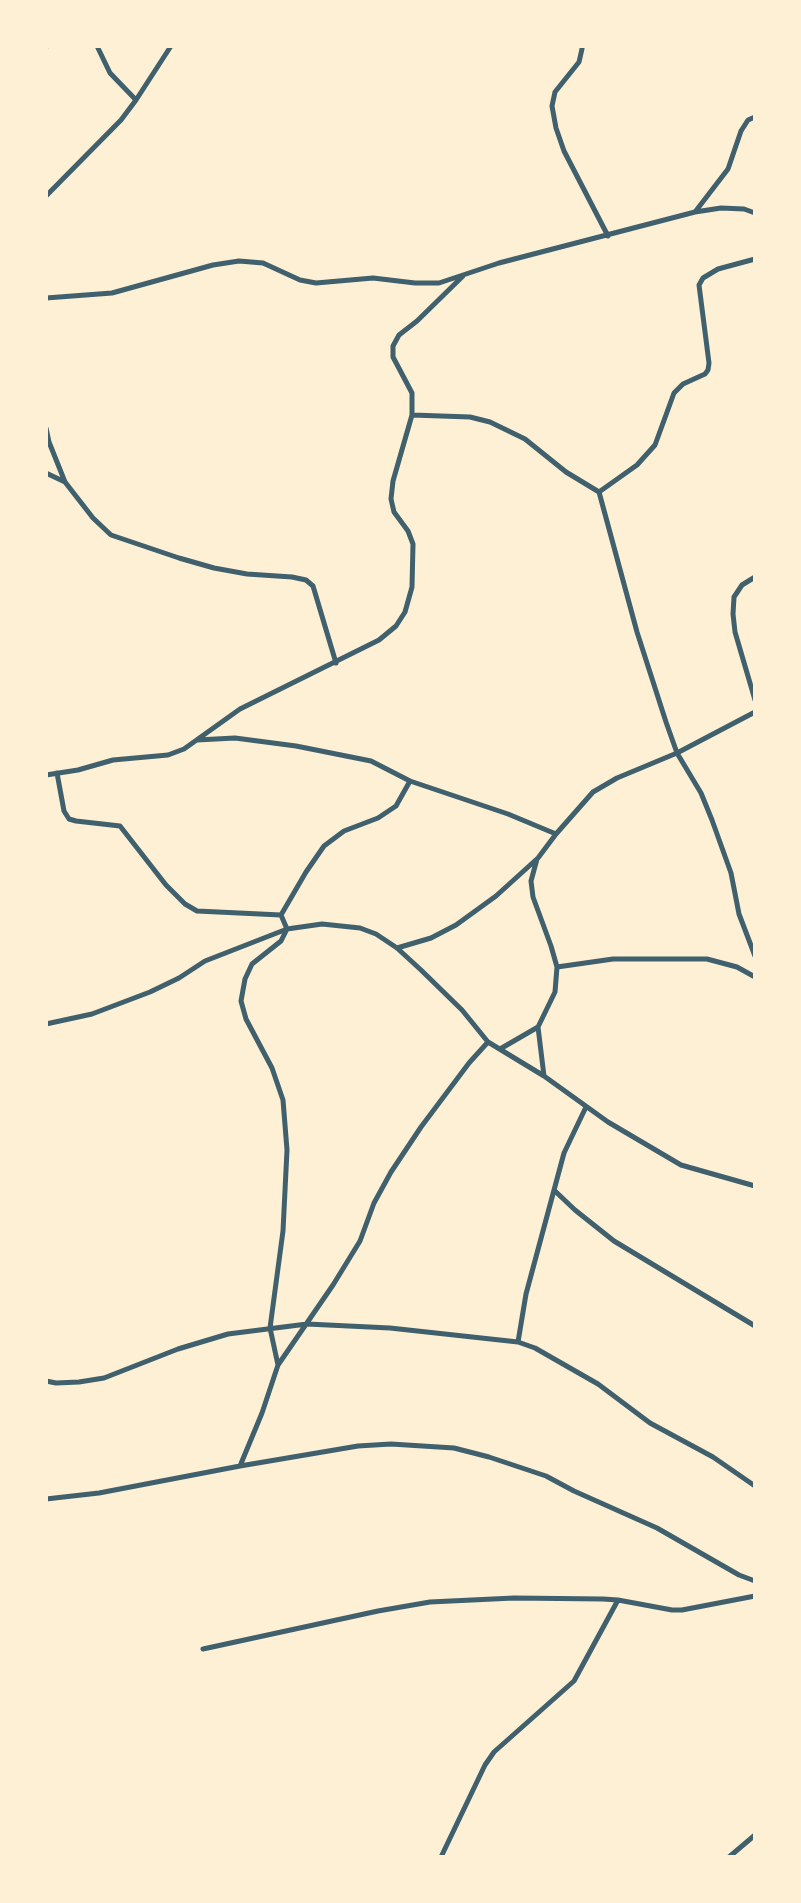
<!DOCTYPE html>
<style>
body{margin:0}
#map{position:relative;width:801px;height:1903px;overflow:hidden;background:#fdf0d5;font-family:"Public Sans",sans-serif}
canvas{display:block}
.frame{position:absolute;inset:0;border:48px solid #fdf0d5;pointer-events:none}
</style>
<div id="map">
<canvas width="801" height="1903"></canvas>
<div class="frame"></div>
</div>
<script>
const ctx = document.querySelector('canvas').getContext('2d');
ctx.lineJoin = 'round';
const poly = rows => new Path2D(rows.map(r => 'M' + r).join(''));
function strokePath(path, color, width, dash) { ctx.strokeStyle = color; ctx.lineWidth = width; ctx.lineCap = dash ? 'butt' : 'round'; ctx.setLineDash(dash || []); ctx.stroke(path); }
const minor = poly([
 [97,46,110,73,136,100],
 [582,46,582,49,579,62,555,92,552,106,556,128,564,151,608,236],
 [46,47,47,46],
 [46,196,121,120,136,100,171,46],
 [695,212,728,169,741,131,748,120,755,117],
 [46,298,112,293,213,265,239,261,263,263,300,280,316,283,373,278,415,283,439,283,499,263,695,212,721,208,744,209,755,213],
 [412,415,470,417,490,422,525,439,566,472,599,492,637,632,666,722,677,753,701,793,712,820,731,873,739,914,755,956],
 [46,428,49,442,65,482,93,518,111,535,179,558,214,568,247,574,292,577,306,580,313,586,336,663],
 [46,473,65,482],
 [599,492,637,465,655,445,674,393,683,384,705,374,708,370,709,363,699,285,703,278,718,269,755,259],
 [755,577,742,585,734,597,733,614,735,632,755,700],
 [197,740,235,738,296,746,371,761,410,781,508,814,556,834],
 [57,773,64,811,69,819,76,821,120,826,166,885,185,904,197,911,281,915],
 [46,775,78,770,113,760,168,755,184,749,240,709,379,640,396,626,405,612,412,587,413,544,408,531,394,512,391,499,393,481,412,415,412,393,393,357,393,346,399,335,417,321,463,276],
 [537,859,531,881,533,897,551,946,557,967,555,992,538,1027,544,1076],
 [281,915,306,872,324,846,344,831,378,818,396,806,410,781],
 [397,948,431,938,456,925,496,896,538,858,556,834,593,792,617,778,677,753,755,712],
 [557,967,613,959,707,959,737,967,755,977],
 [46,1024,92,1014,150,992,179,978,205,961,287,929,322,924,360,928,376,934,397,948,421,970,462,1010,488,1042,544,1076,608,1122,681,1165,755,1186],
 [500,1049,538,1027],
 [555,1191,575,1210,614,1241,755,1326],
 [518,1342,526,1294,564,1153,586,1107],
 [278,1365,270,1328,283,1231,287,1150,283,1100,272,1068,246,1019,241,1001,245,979,252,964,281,941,287,929,281,915],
 [46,1381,56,1383,79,1382,104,1378,178,1349,228,1334,307,1324,390,1328,518,1342,535,1348,598,1384,650,1423,713,1457,755,1486],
 [240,1466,262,1413,278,1365,333,1285,360,1241,374,1203,391,1172,421,1127,469,1063,488,1042],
 [46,1499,99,1493,240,1466,358,1446,391,1444,454,1448,489,1457,546,1476,574,1491,657,1528,739,1575,755,1581],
 [203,1649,378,1611,430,1602,514,1598,603,1599,618,1600,672,1610,682,1610,755,1596],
 [441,1857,485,1765,494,1752,574,1681,618,1600],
 [729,1857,755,1835]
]);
strokePath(minor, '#3f606c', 5);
</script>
